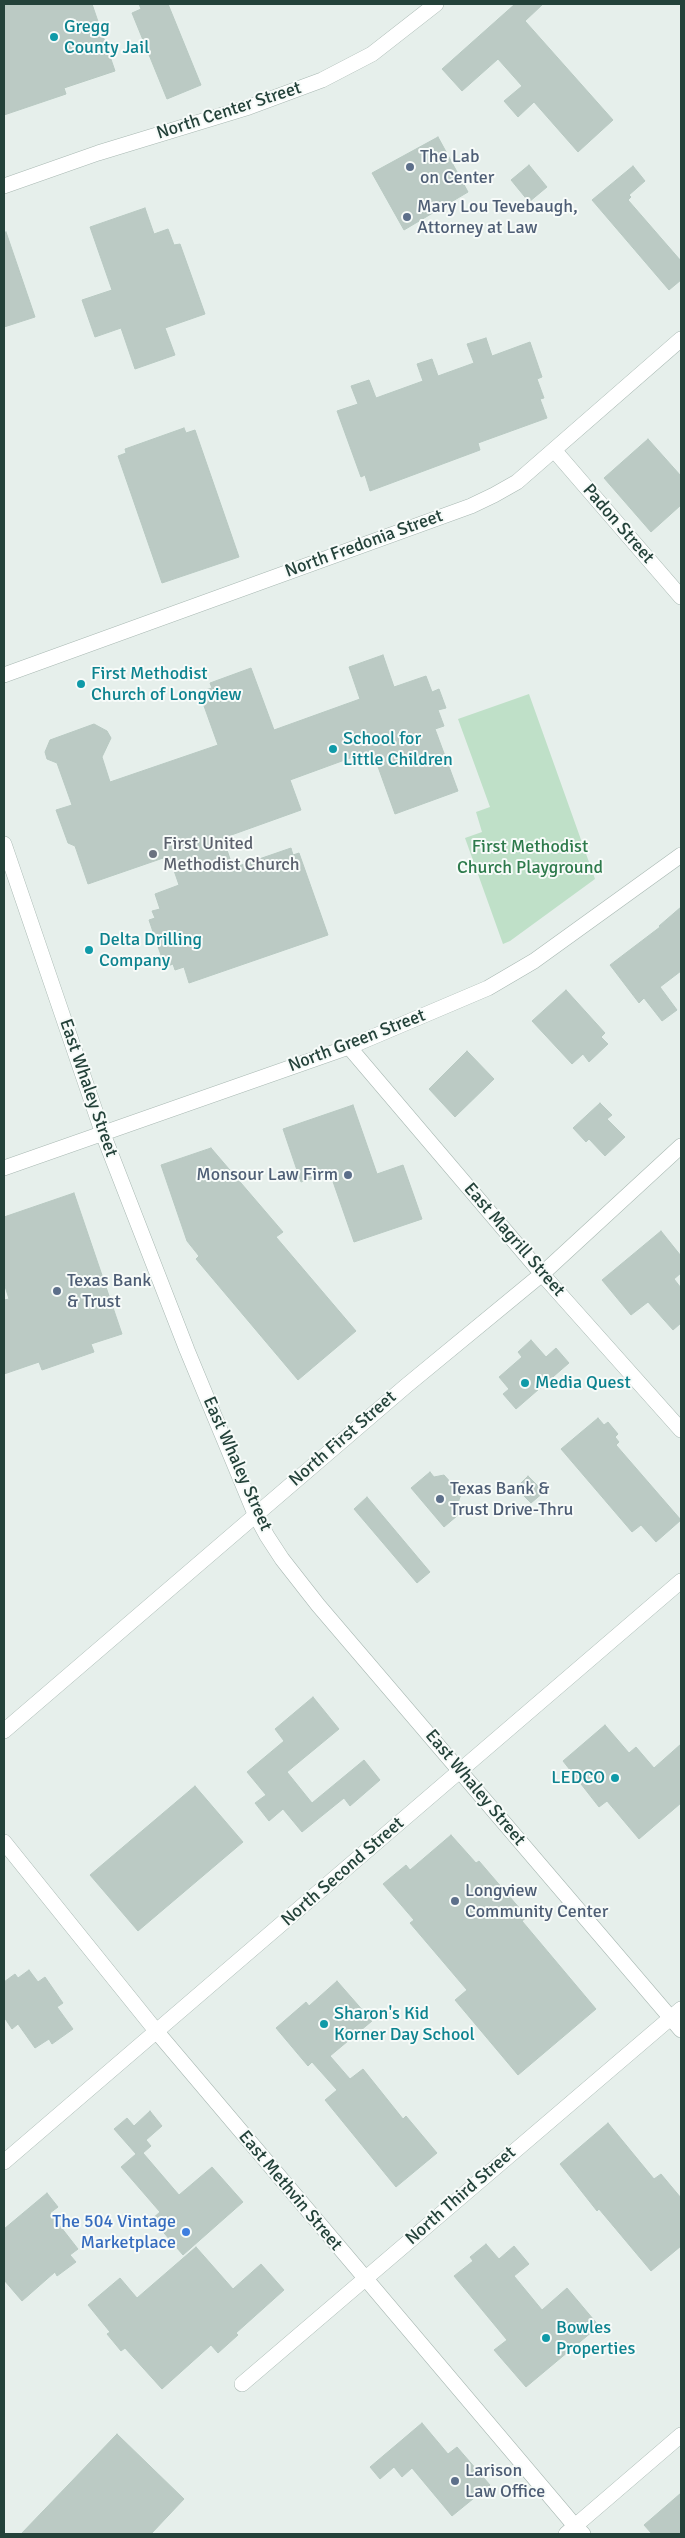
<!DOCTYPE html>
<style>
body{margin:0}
#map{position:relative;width:685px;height:2538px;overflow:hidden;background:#e6efeb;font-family:Signika,sans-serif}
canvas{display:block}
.frame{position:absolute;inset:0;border:5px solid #24423a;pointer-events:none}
</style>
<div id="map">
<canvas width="685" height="2538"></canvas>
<div class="frame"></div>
</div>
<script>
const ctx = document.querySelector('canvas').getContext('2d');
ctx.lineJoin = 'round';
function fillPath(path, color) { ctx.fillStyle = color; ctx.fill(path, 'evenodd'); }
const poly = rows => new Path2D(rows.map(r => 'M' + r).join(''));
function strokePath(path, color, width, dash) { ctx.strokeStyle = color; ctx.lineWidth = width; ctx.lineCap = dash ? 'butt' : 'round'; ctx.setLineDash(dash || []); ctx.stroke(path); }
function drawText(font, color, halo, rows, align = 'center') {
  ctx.font = font + ' Signika,sans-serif'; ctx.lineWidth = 4; ctx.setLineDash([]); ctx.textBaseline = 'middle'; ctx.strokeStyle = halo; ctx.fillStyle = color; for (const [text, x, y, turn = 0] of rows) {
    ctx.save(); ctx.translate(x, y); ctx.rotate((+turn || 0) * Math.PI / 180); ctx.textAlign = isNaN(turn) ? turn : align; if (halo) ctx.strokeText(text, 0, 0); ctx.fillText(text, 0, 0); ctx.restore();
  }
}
const green = poly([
 [529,694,595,879,510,941,503,944,465,838,482,832,476,812,490,807,458,719]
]);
const building = poly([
 [4,4,92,4,115,71,64,88,66,94,4,115,4,4],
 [139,4,168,4,201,85,167,99,132,13,141,9,139,4],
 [515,4,543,4,525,21,613,120,578,152,534,102,518,117,504,101,522,86,498,59,462,91,442,69,515,4],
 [438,137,468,192,404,230,372,173,438,137],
 [529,165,547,187,529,202,511,180,529,165],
 [633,166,645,181,629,195,631,197,628,200,681,261,681,280,669,290,592,200,633,166],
 [145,208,154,234,168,229,174,245,180,244,205,314,165,328,175,355,135,369,121,328,95,337,82,300,112,290,90,227,145,208],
 [6,232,35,317,4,327,4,233,6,232],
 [486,338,492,356,530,342,542,377,537,379,544,398,540,399,547,418,478,443,480,450,370,491,365,475,361,477,337,411,358,404,351,386,369,380,376,398,423,381,417,364,432,359,438,376,474,363,467,344,486,338],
 [184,428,186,433,195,430,239,557,162,583,118,456,126,453,125,449,184,428],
 [648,439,681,476,681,505,651,532,604,478,648,439],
 [383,655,394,687,426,676,432,692,439,689,446,708,438,710,444,726,435,729,458,791,395,814,372,750,290,780,301,810,223,838,233,868,291,848,293,855,299,853,328,935,189,983,184,967,175,970,173,964,165,967,149,920,155,918,152,911,160,909,155,894,179,885,169,856,88,884,75,846,68,843,56,810,72,805,57,763,47,759,45,752,50,740,94,724,107,731,111,738,102,757,110,782,218,745,199,692,212,688,210,683,251,668,274,730,360,699,349,667,383,655],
 [681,907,681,971,660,987,677,1010,662,1021,644,998,639,1003,610,965,660,927,659,926,681,907],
 [566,990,605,1033,601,1037,608,1044,589,1062,583,1054,572,1064,532,1021,566,990],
 [467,1051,494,1079,455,1117,429,1089,467,1051],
 [600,1103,612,1115,607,1119,625,1137,605,1156,589,1139,586,1142,573,1128,600,1103],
 [353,1105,377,1174,403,1165,422,1219,354,1242,330,1173,301,1182,283,1129,353,1105],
 [211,1148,283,1232,276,1237,356,1331,298,1380,196,1259,199,1256,187,1241,161,1165,211,1148],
 [74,1193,122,1334,91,1344,94,1352,42,1370,39,1362,4,1374,4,1300,9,1299,4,1283,4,1217,74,1193],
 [661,1231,681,1256,681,1273,674,1279,681,1288,681,1323,673,1330,648,1302,631,1315,602,1280,661,1231],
 [531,1340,546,1357,556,1348,569,1363,516,1409,503,1394,509,1389,499,1377,522,1357,518,1352,531,1340],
 [598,1418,604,1425,608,1422,618,1434,615,1437,619,1442,616,1445,681,1520,656,1542,641,1525,632,1532,561,1449,598,1418],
 [430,1472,434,1477,444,1475,461,1494,458,1503,464,1510,444,1527,411,1488,430,1472],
 [528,1476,544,1492,531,1503,516,1488,528,1476],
 [367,1497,430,1572,417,1583,354,1509,367,1497],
 [313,1697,339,1729,287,1772,312,1803,364,1760,380,1780,350,1806,344,1798,302,1832,283,1809,269,1821,255,1803,266,1795,247,1772,284,1741,275,1729,313,1697],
 [605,1725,629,1753,636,1747,654,1768,681,1744,681,1803,639,1839,607,1801,599,1807,563,1761,605,1725],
 [195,1786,243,1842,138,1931,90,1875,195,1786],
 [451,1835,476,1863,479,1861,527,1917,522,1921,596,2009,518,2075,455,2000,467,1990,410,1923,414,1920,383,1884,406,1865,410,1870,451,1835],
 [29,1970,38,1982,45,1977,63,2003,57,2007,73,2029,52,2044,49,2039,35,2048,18,2024,12,2029,4,2017,4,1982,15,1974,18,1978,29,1970],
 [337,1981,372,2021,330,2056,350,2079,363,2069,403,2119,406,2116,437,2153,396,2187,325,2100,337,2090,312,2062,308,2066,276,2028,306,2002,309,2006,337,1981],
 [150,2111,162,2126,146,2140,151,2146,143,2153,179,2195,212,2167,243,2202,183,2255,152,2219,160,2212,121,2167,136,2154,114,2129,127,2118,134,2126,150,2111],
 [608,2123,654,2179,661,2174,681,2198,681,2246,651,2271,599,2209,597,2211,560,2164,608,2123],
 [47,2193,58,2207,50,2213,78,2249,70,2255,76,2262,57,2276,55,2272,22,2301,4,2280,4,2229,47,2193],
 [486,2244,499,2259,514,2246,529,2264,514,2276,542,2310,567,2288,599,2326,526,2387,494,2350,507,2340,454,2276,473,2261,470,2257,486,2244],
 [196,2247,233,2289,261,2264,284,2290,236,2333,238,2335,218,2353,211,2345,162,2389,125,2348,121,2351,107,2334,110,2332,88,2305,120,2278,137,2298,196,2247],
 [422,2423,448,2454,457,2447,490,2485,452,2516,412,2468,402,2477,394,2467,380,2479,370,2467,422,2423],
 [117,2434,184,2499,151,2534,21,2534,117,2434],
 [681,2493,681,2534,652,2534,644,2525,681,2493]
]);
const minor = poly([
 [4,186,98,153,249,107,322,80,372,54,436,4],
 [554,450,681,597],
 [4,675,471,506,494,495,517,482,681,339],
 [349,1047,542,1274,681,1430],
 [4,1731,406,1386,542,1274,681,1146],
 [4,1842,157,2032,575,2526,566,2534],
 [4,2162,681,1581],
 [242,2384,681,2009]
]);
const tertiary = poly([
 [4,844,103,1134,187,1350,255,1514,267,1536,282,1559,318,1605,681,2030],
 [4,1168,349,1047,488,988,534,961,681,855],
 [583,2534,575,2526,681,2435]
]);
const markers = [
 [54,37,5,"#0f9aa8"],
 [410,167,5,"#5c6f8a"],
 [407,217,5,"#5c6f8a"],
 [81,684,5,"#0f9aa8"],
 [333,749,5,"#0f9aa8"],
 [153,854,5,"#6b7280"],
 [89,950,5,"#0f9aa8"],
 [348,1175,5,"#5c6f8a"],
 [57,1291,5,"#5c6f8a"],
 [525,1383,5,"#0f9aa8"],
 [440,1499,5,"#5c6f8a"],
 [615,1778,5,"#0f9aa8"],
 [455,1901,5,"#5c6f8a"],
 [324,2024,5,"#0f9aa8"],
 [186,2232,5,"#3f7fe0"],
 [546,2338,5,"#0f9aa8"],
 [455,2481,5,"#5c6f8a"]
];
const cultureNames = [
 ["Gregg",64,27],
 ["County Jail",64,48],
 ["First Methodist",91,674],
 ["Church of Longview",91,695],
 ["School for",343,739],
 ["Little Children",343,760],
 ["Delta Drilling",99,940],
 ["Company",99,961],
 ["Media Quest",535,1383],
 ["LEDCO",605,1778,"right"],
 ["Sharon's Kid",334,2014],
 ["Korner Day School",334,2035],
 ["Bowles",556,2328],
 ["Properties",556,2349]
];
const streetNames = [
 ["North Center Street",229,111,-18],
 ["Padon Street",618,524,49],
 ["North Fredonia Street",364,544,-20],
 ["North Green Street",357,1041,-21],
 ["East Whaley Street",88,1088,71],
 ["East Magrill Street",514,1240,49],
 ["North First Street",343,1439,-41],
 ["East Whaley Street",237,1464,66],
 ["East Whaley Street",475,1788,50],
 ["North Second Street",343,1872,-41],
 ["East Methvin Street",290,2191,50],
 ["North Third Street",461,2196,-41]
];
const serviceNames = [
 ["The Lab",420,157],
 ["on Center",420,178],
 ["Mary Lou Tevebaugh,",417,207],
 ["Attorney at Law",417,228],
 ["Monsour Law Firm",338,1175,"right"],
 ["Texas Bank",67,1281],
 ["& Trust",67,1302],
 ["Texas Bank &",450,1489],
 ["Trust Drive-Thru",450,1510],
 ["Longview",465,1891],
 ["Community Center",465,1912],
 ["Larison",465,2471],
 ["Law Office",465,2492]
];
const worshipNames = [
 ["First United",163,844],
 ["Methodist Church",163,865]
];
const parkNames = [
 ["First Methodist",530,847],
 ["Church Playground",530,868]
];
const shopNames = [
 ["The 504 Vintage",176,2222],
 ["Marketplace",176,2243]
];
fillPath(green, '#bfe0c8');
fillPath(building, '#bbcac4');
strokePath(building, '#b8c9c2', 1);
strokePath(minor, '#a8b8b2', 16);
strokePath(tertiary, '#a8b8b2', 16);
strokePath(minor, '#fff', 15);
strokePath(tertiary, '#fff', 15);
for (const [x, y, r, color] of markers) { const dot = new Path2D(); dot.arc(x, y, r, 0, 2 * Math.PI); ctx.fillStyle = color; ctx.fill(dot); strokePath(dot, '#f7fbf9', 2); }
drawText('18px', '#0d838f', '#f7fbf9', cultureNames, 'left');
drawText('18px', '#24423a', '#f7fbf9', streetNames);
drawText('18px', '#4e5e75', '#f7fbf9', serviceNames, 'left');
drawText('18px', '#5b616d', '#f7fbf9', worshipNames, 'left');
drawText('18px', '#2d7a4b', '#f7fbf9', parkNames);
drawText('18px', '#366cbe', '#f7fbf9', shopNames, 'right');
</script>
